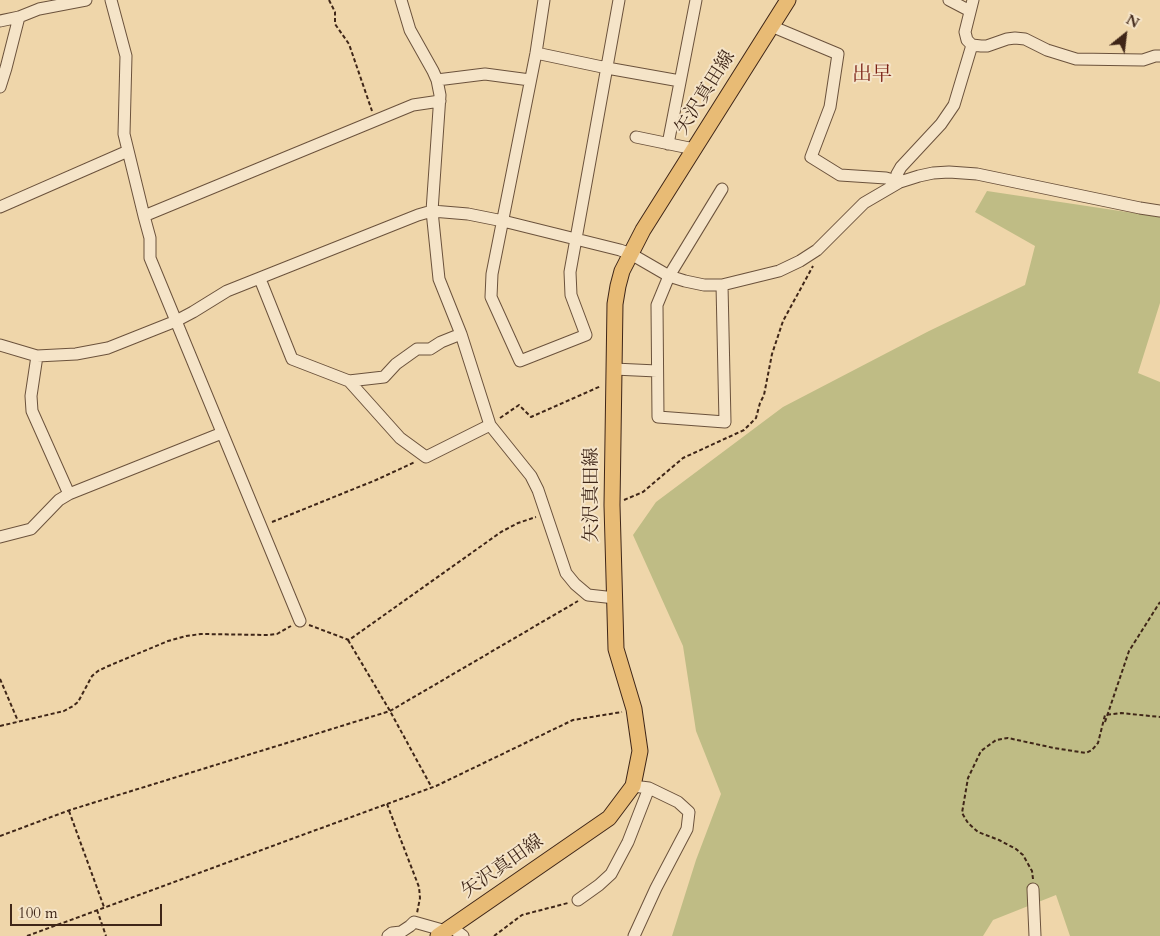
<!DOCTYPE html>
<meta charset="utf-8">
<style>
body{margin:0}
#map{position:relative;width:1160px;height:936px;overflow:hidden;background:#efd6aa;font-family:Cardo,serif}
canvas{display:block}
.north{position:absolute;left:1100px;top:10px;width:50px;height:50px;-webkit-text-stroke:4px #f5e4c8;paint-order:stroke;rotate:29deg;font-size:14px;font-weight:700;line-height:20px;text-align:center;color:#3f2618}
.north::after{content:'';display:block;margin:auto;width:18px;height:22px;background:#3f2618;clip-path:polygon(50% 0,100% 100%,50% 72%,0 100%)}
.scale{position:absolute;left:10px;top:904px;width:152px;height:22px;box-sizing:border-box;border:2px solid #3f2618;border-top:0;padding-left:6px;font-size:15px;line-height:18px;white-space:nowrap;color:#3f2618;-webkit-text-stroke:4px #f5e4c8;paint-order:stroke}
</style>
<div id="map">
<canvas width="1160" height="936"></canvas>
<div class="north">N</div>
<div class="scale">100 m</div>
</div>
<script>
const ctx = document.querySelector('canvas').getContext('2d');
ctx.lineJoin = 'round';
function fillPath(path, color) { ctx.fillStyle = color; ctx.fill(path, 'evenodd'); }
const poly = rows => new Path2D(rows.map(r => 'M' + r).join(''));
function strokePath(path, color, width, dash) { ctx.strokeStyle = color; ctx.lineWidth = width; ctx.lineCap = dash ? 'butt' : 'round'; ctx.setLineDash(dash || []); ctx.stroke(path); }
function drawText(font, color, halo, rows, align = 'center') {
  ctx.font = font + ' Cardo,"Noto Serif JP",serif'; ctx.lineWidth = 4; ctx.setLineDash([]); ctx.textBaseline = 'middle'; ctx.strokeStyle = halo; ctx.fillStyle = color; for (const [text, x, y, turn = 0] of rows) {
    ctx.save(); ctx.translate(x, y); ctx.rotate((+turn || 0) * Math.PI / 180); ctx.textAlign = isNaN(turn) ? turn : align; if (halo) ctx.strokeText(text, 0, 0); ctx.fillText(text, 0, 0); ctx.restore();
  }
}
const green = poly([
 [987,191,1160,217,1160,303,1138,373,1160,382,1160,936,1070,936,1056,895,993,920,983,936,672,936,696,860,721,794,696,731,683,646,633,535,656,502,783,407,929,331,1025,285,1035,246,975,212]
]);
const path = poly([
 [329,0,335,12,335,24,349,44,372,111],
 [500,418,519,405,531,417,601,386],
 [624,500,643,492,683,458,744,430,756,418,760,403,764,395,772,354,783,321,813,266],
 [272,522,376,480,415,462],
 [309,625,349,640,501,532,518,523,536,517],
 [348,640,390,711,432,788],
 [0,679,18,721],
 [1105,722,1129,651,1160,602],
 [0,726,64,711,73,706,78,702,92,676,98,671,106,667,168,641,186,636,201,634,268,635,277,634,291,626],
 [387,804,419,887,420,898,417,913],
 [69,811,104,907],
 [0,836,70,810,390,711,578,601],
 [1033,879,1032,871,1023,855,1016,849,999,840,978,832,968,823,962,813,968,778,981,751,996,740,1008,738,1054,748,1086,753,1092,750,1098,743,1105,715,1121,713,1160,717],
 [97,910,106,936],
 [27,936,436,786,573,720,622,712],
 [494,936,522,915,568,903]
]);
const minor = poly([
 [111,0,126,56,124,134,144,216,150,238,150,258,300,621],
 [401,0,410,30,433,71,437,80,440,95,432,211,439,279,461,334,490,425,531,476,538,490,566,573,575,584,588,595,615,598],
 [544,0,536,53,492,274,491,297,520,361,586,335,571,295,570,272,619,0],
 [949,0,970,11],
 [973,0,965,32,967,40,972,45,981,46,987,46,1007,39,1015,38,1025,39,1047,50,1076,59,1143,60,1155,56,1160,56],
 [0,21,19,17,39,9,86,0],
 [771,26,838,54,830,107,811,157,840,175,886,178,900,182],
 [536,53,607,68,680,81],
 [437,80,485,74,530,80],
 [0,87,6,68,19,17],
 [636,137,694,149],
 [668,144,696,0],
 [900,182,897,174,901,167,941,124,954,105,972,45],
 [722,189,669,276,657,305,658,417,725,422,722,285],
 [0,207,128,151],
 [144,216,413,105,440,101],
 [260,279,292,359,349,381,400,438,426,457,490,425],
 [0,345,37,356,76,354,108,348,176,321,193,312,227,291,418,215,432,211,468,214,503,221,620,250,631,254,669,276,685,281,704,285,722,285,779,271,800,261,817,250,864,203,900,182,919,176,933,173,949,172,977,174,1140,208,1160,211],
 [37,356,31,396,32,411,69,494],
 [614,369,657,371],
 [349,381,384,377,396,364,417,349,430,349,441,342,461,334],
 [0,537,31,529,59,500,69,494,222,433],
 [633,786,649,788,678,802,689,812,687,829,656,888,634,936],
 [1033,889,1035,936],
 [578,900,599,885,611,874,628,842,649,788],
 [451,927,463,936],
 [388,936,392,933,401,932,410,926,414,922,446,931]
]);
const major = poly([
 [438,936,609,818,633,786,640,751,634,709,616,649,612,505,615,304,618,286,622,271,643,230,788,0]
]);
const streetNames = [
 ["矢沢真田線",706,93,-58],
 ["矢沢真田線",593,495,-90],
 ["矢沢真田線",503,867,-35]
];
const neighbourhoodNames = [
 ["出早",872,75]
];
fillPath(green, '#bfbc85');
strokePath(minor, '#6b523c', 13);
strokePath(major, '#3f2618', 17);
strokePath(path, '#3f2618', 2, [4, 2.5]);
strokePath(minor, '#f5e4c8', 11);
strokePath(major, '#e8bb75', 15);
drawText('19px', '#3f2618', '#f5e4c8', streetNames);
drawText('20px', '#7a1f14', '#f5e4c8', neighbourhoodNames);
</script>
